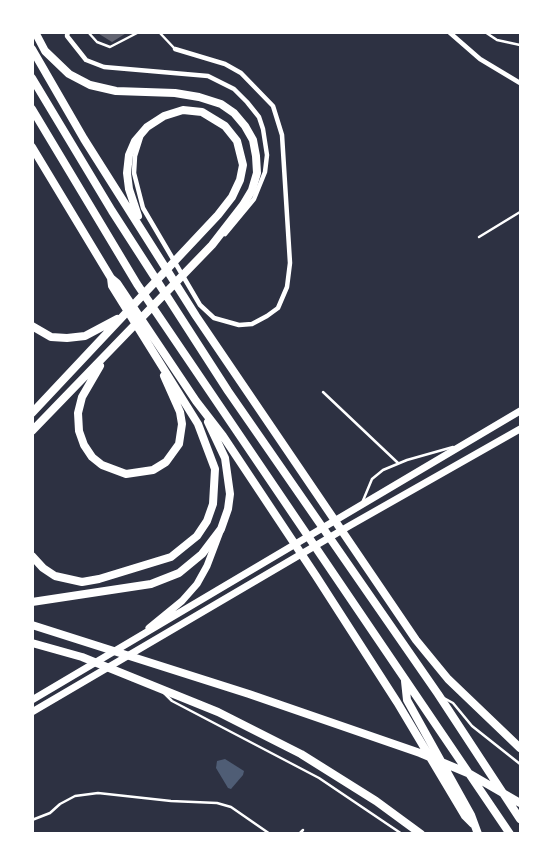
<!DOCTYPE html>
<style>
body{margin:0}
#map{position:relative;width:553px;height:866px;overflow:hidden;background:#2d3142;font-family:"Titillium Web",sans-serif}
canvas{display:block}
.frame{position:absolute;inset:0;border:34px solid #fff;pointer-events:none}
</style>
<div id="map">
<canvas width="553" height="866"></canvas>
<div class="frame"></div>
</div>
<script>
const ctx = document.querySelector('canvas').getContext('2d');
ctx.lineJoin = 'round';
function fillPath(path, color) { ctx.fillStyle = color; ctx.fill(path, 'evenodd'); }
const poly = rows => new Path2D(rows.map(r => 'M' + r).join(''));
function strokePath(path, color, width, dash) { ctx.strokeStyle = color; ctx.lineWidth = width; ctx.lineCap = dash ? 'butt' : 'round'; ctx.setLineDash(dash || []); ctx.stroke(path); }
const water = poly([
 [225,759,244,771,243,775,231,789,228,788,216,768,217,761]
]);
const building = poly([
 [96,32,128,32,112,42]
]);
const service = poly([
 [65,32,67,36,70,32],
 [88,32,97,42,110,47,139,32],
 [159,32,175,49],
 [485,32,497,40,520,45],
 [479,237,520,212],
 [323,392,398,463],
 [362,503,372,479,383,470,407,460,453,447],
 [164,693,172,701,319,778,402,834],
 [442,697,453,703,472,726,520,764],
 [32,820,50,813,60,804,75,796,98,793,171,801,217,803,231,807,270,834],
 [32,833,33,834],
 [299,834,303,830]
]);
const minor = poly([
 [449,32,480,59,520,83],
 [67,36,86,60,104,67,208,76,234,89,247,102,259,117,263,129,267,155,265,172,254,199,225,234],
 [141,137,135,156,134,173,143,208,200,305,214,318,239,325,252,324,267,316,278,308,287,287,290,263,282,135,273,106,241,73,225,64,175,49]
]);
const primary = poly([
 [149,628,182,601,197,584,207,566,221,529],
 [32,700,520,411],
 [32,712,349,526,520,429]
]);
const motorway = poly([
 [32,49,84,139,196,316,416,640,448,679,520,748],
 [32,78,112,211,228,391,438,694,520,819],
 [32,109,137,284,510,834],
 [32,147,111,278,117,283,196,401,223,436,316,576,397,702,465,816,473,824],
 [32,326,51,337,67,338,85,336,117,319],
 [100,366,82,397,78,413,79,431,84,445,92,457,102,465,126,474,153,470,166,462,179,444,182,424,180,412,164,376],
 [32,413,218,215,232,197,240,180,243,165,237,141,225,126,202,112,183,110,164,116,147,127,135,141,129,155,127,173,129,189,138,216],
 [32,431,212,245,243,205,252,190,257,173,256,156,253,140,245,126,234,113,221,104,199,97,175,93,116,91,90,85,69,74,45,51,35,32],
 [32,556,43,568,55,576,82,582,99,579,171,557,197,536,207,521,213,504,215,469,198,424,112,286,111,278],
 [32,602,151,584,179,573,202,554,221,529,228,509,230,494,225,458,208,422],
 [32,625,249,694,420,753,470,774,520,803],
 [32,643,82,657,218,712,301,754,376,801,421,834],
 [405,681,407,700,471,815,478,834]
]);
fillPath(water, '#4f5d75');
fillPath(building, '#626471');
strokePath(service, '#fff', 2.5);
strokePath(minor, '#fff', 4.5);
strokePath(primary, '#fff', 7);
strokePath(motorway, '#fff', 8);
</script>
